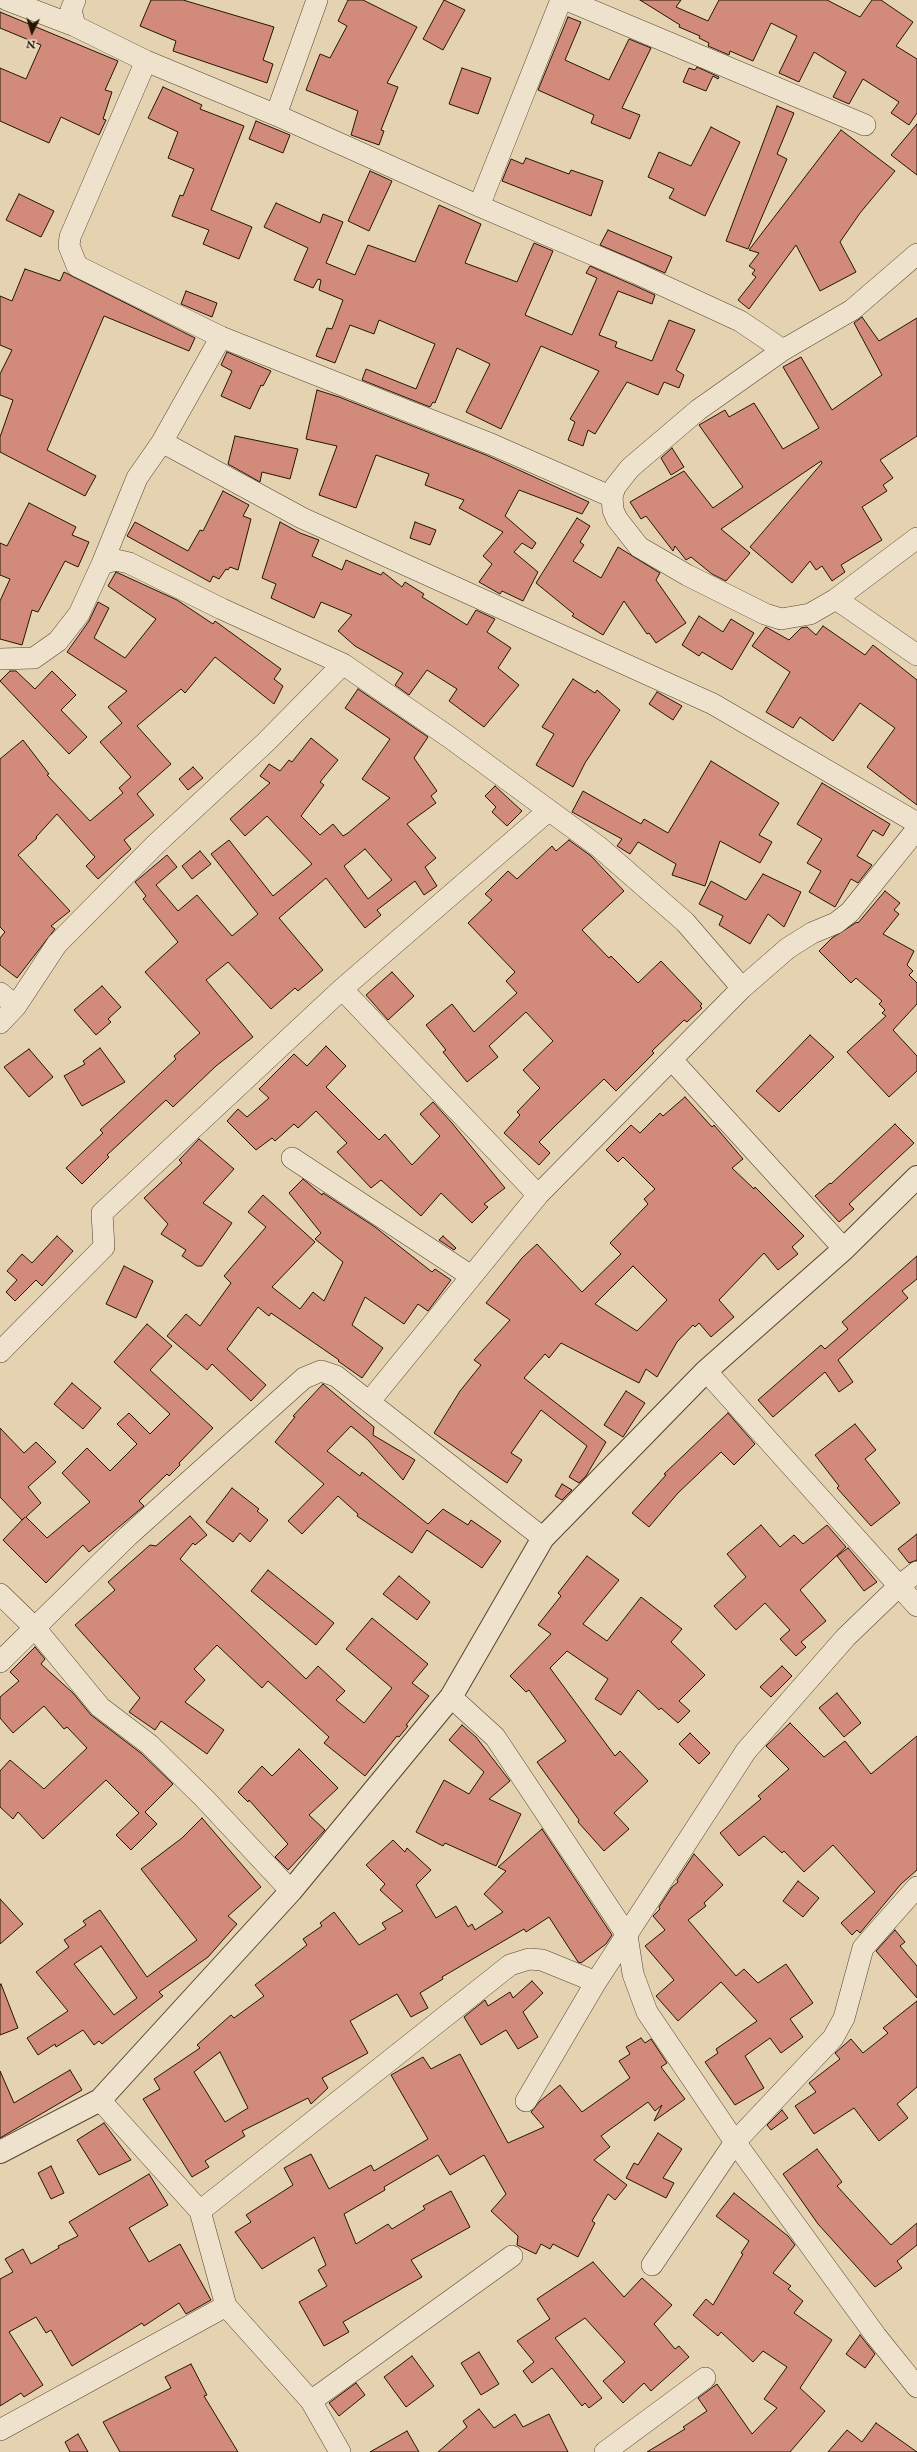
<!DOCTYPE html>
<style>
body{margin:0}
#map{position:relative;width:917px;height:2452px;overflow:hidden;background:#e5d2b0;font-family:"IM FELL English",serif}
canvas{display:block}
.north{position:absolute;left:12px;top:12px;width:40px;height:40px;-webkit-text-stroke:3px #eee2cc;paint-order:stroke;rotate:185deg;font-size:11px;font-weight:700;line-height:16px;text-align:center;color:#241605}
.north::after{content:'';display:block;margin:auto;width:14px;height:18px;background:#241605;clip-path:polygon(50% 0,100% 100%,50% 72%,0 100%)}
</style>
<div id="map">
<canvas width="917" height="2452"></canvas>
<div class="north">N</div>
</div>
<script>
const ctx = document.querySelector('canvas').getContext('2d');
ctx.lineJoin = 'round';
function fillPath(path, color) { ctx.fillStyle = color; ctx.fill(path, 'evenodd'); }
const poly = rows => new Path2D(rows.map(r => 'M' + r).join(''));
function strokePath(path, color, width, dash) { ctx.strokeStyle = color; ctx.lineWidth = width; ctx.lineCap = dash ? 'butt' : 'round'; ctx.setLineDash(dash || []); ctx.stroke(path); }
const building = poly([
 [151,0,183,0,274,27,263,60,273,64,267,83,173,51,176,41,140,26,151,0],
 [348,0,363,0,417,27,387,83,398,87,381,130,384,131,379,145,351,135,358,111,306,90,320,54,330,58,347,26,338,21,348,0],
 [444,0,465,10,443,50,423,39,444,0],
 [640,0,681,0,676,7,708,21,719,0,827,0,860,17,872,0,881,0,913,22,896,46,917,59,917,113,909,125,891,113,899,102,863,79,849,104,833,97,846,72,814,52,799,82,779,73,797,36,771,23,753,61,730,51,729,55,708,46,709,43,699,38,700,36,679,27,680,25,640,0],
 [0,12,118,61,105,90,112,92,103,119,106,120,99,135,61,117,49,143,0,121,0,68,26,79,41,45,0,28,0,12],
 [568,17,581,22,565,60,609,80,629,39,651,48,622,108,640,115,630,139,591,123,594,115,538,90,568,17],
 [697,67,719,77,718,79,713,76,706,91,683,82,689,68,695,70,697,67],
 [462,68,491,78,478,114,449,104,462,68],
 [163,87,202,105,200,109,244,126,211,210,252,227,239,259,203,244,209,230,172,216,180,195,183,196,194,169,168,158,178,132,148,118,163,87],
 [777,106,794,113,777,154,787,159,748,249,726,241,777,106],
 [256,121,290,135,283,153,249,139,256,121],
 [917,124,917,175,891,155,917,124],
 [711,127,740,142,705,216,669,198,674,189,648,177,659,152,691,166,711,127],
 [841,130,895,171,860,213,840,242,856,272,820,291,796,245,749,309,738,300,756,277,752,274,755,270,749,266,759,253,749,250,841,130],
 [526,158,569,174,571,170,603,181,591,216,502,181,511,159,523,164,526,158],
 [370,171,392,181,369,231,348,221,370,171],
 [19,194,54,211,41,237,6,220,19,194],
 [276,203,320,223,323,214,343,222,326,263,355,275,368,245,415,262,439,205,481,224,465,263,517,282,534,243,553,251,525,315,572,335,597,278,586,273,590,266,631,284,655,295,652,304,618,291,599,335,617,342,615,347,652,361,669,320,695,330,676,370,684,375,679,388,664,382,658,395,627,382,595,434,588,430,583,446,568,440,575,422,570,419,599,371,541,346,501,429,466,412,490,364,457,348,435,403,433,402,430,407,362,380,366,369,416,389,435,344,379,320,374,334,350,325,335,363,316,356,327,328,332,329,343,300,319,290,321,280,318,279,313,288,294,280,308,248,264,227,276,203],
 [608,230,672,257,665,273,600,245,608,230],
 [25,269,60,281,64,272,195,338,189,351,104,316,47,450,96,476,85,496,0,452,0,437,13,400,0,395,0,374,12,350,0,345,0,296,12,301,25,269],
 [186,291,217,303,212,317,181,304,186,291],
 [862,317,879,341,917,318,917,436,880,460,893,478,883,485,887,491,862,507,882,540,841,565,845,572,832,581,822,566,816,570,810,561,792,583,750,547,822,463,821,461,721,529,750,553,726,581,712,574,691,557,686,560,675,546,673,551,646,516,641,519,630,502,684,471,713,508,743,487,699,425,725,410,729,417,754,403,783,449,819,428,783,367,801,357,832,410,882,375,854,323,862,317],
 [227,352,271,371,263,386,261,385,250,409,221,396,232,371,221,365,227,352],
 [317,390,339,397,486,455,589,502,582,514,519,490,505,516,536,543,532,549,522,543,514,552,538,572,523,601,502,591,500,594,479,582,492,564,483,556,503,532,459,508,464,500,425,485,429,474,376,455,356,508,319,495,337,446,306,439,317,390],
 [235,436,298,449,290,479,262,472,260,482,228,464,235,436],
 [672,448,684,467,671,475,661,458,672,448],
 [223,491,249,505,243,516,251,519,238,570,230,567,228,570,226,569,219,579,213,576,210,582,127,536,135,522,188,551,200,530,203,531,223,491],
 [29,503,76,527,72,535,89,542,78,567,65,561,38,612,32,610,22,645,0,639,0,601,10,579,0,575,0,543,7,546,29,503],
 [577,518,590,526,580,542,584,545,573,561,601,578,618,547,660,573,656,580,686,623,656,643,649,633,647,634,624,601,603,635,572,616,574,614,536,583,577,518],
 [280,522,300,533,319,540,312,556,342,570,346,560,381,575,383,572,402,587,405,582,424,594,422,597,467,625,476,610,495,619,487,632,511,648,498,668,519,685,484,727,449,701,457,689,427,670,409,695,395,685,403,673,355,646,338,631,352,615,321,602,314,618,271,598,276,584,262,578,280,522],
 [415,522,436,530,430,545,410,538,415,522],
 [116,572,177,600,213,624,215,621,281,669,274,679,283,686,274,704,215,657,185,693,181,689,137,726,171,764,137,794,154,815,124,840,131,849,98,879,86,866,95,857,57,814,36,837,37,838,18,855,70,911,51,926,55,929,17,978,0,965,0,938,5,932,0,927,0,759,23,740,49,774,47,775,90,821,123,793,119,788,131,777,100,742,122,723,108,707,127,691,67,652,89,621,98,602,109,608,94,638,125,658,156,619,108,586,116,572],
 [699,616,723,632,731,619,754,633,732,670,702,652,699,656,682,645,699,616],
 [823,626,865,655,873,645,917,680,917,805,867,767,895,728,860,703,833,741,800,717,793,728,766,712,790,672,752,646,766,627,789,640,801,628,807,627,816,635,823,626],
 [10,671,16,671,35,689,52,671,76,695,61,710,87,737,69,754,0,681,10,671],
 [573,679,595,693,597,690,620,710,585,763,573,787,536,765,554,734,542,727,573,679],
 [358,689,428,737,414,758,437,791,431,796,436,803,407,824,436,858,425,867,437,886,424,895,415,881,377,910,381,915,365,928,326,878,279,918,323,970,298,991,295,988,271,1009,228,962,206,980,253,1037,216,1066,173,1107,166,1100,107,1155,109,1157,82,1184,66,1168,103,1133,100,1130,176,1059,174,1056,200,1033,145,972,178,942,143,899,146,896,135,882,167,855,177,867,156,885,178,911,197,895,232,936,258,914,211,854,229,840,273,896,312,864,267,816,245,836,230,819,270,783,260,776,269,764,280,771,289,760,292,762,311,738,338,760,320,782,324,785,301,816,320,835,333,824,343,836,348,833,390,798,362,779,390,739,345,708,358,689],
 [365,849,392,880,368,899,344,866,365,849],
 [657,692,682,706,673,720,649,704,657,692],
 [711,761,779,803,759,835,772,842,760,863,720,841,705,886,672,875,676,864,638,842,630,854,617,846,622,839,572,812,583,791,641,824,644,819,668,833,711,761],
 [193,767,203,778,188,790,179,779,193,767],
 [822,783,890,824,883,836,873,830,857,856,872,865,858,883,851,879,835,907,809,892,821,871,807,863,822,839,797,824,822,783],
 [495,786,522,811,507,826,492,812,496,807,485,796,495,786],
 [569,840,591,856,624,891,582,930,609,958,611,956,638,983,661,961,702,1004,700,1006,702,1008,687,1022,684,1020,652,1051,654,1053,616,1091,604,1079,556,1125,539,1142,550,1153,539,1165,504,1133,520,1115,517,1112,540,1088,523,1070,553,1041,526,1012,489,1046,498,1057,467,1082,443,1052,446,1050,426,1025,452,1004,474,1032,517,993,506,981,515,972,468,923,492,900,485,894,508,871,517,879,552,846,556,851,569,840],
 [200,851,211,864,192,879,182,866,200,851],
 [763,874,801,892,784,927,768,914,750,944,719,925,723,916,699,904,711,881,746,900,763,874],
 [885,891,900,903,894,910,899,914,883,934,914,951,907,965,913,971,909,975,917,983,917,1004,893,1030,917,1056,917,1071,889,1097,847,1052,886,1016,882,1013,885,1010,879,1004,882,1001,856,978,851,983,819,951,832,938,857,922,858,923,885,891],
 [392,972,414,996,388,1020,366,995,392,972],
 [102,986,121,1007,108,1019,111,1022,96,1035,74,1010,102,986],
 [810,1035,834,1057,779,1112,756,1091,810,1035],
 [326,1046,346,1066,326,1087,379,1140,385,1134,412,1165,440,1136,420,1114,433,1102,452,1123,505,1188,484,1204,488,1207,472,1223,441,1193,421,1216,381,1180,371,1188,337,1152,347,1143,316,1111,298,1128,294,1124,275,1141,272,1138,256,1150,227,1121,238,1109,247,1117,269,1098,259,1089,294,1054,307,1066,326,1046],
 [100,1048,125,1082,82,1106,64,1076,85,1064,83,1061,100,1048],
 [29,1049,53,1077,29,1097,4,1067,29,1049],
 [685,1097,712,1127,714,1125,743,1159,732,1168,754,1189,755,1187,804,1236,792,1247,798,1254,778,1270,764,1253,719,1300,734,1317,711,1337,699,1323,695,1327,693,1325,677,1342,657,1377,646,1369,639,1383,561,1343,549,1358,545,1354,524,1378,606,1442,586,1476,579,1483,569,1477,587,1446,541,1410,511,1453,522,1460,507,1483,434,1433,460,1391,481,1365,474,1360,510,1320,486,1303,522,1258,537,1244,582,1292,621,1254,610,1243,648,1204,644,1199,655,1189,623,1157,618,1162,606,1150,631,1125,640,1133,660,1113,663,1116,685,1097],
 [633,1266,667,1300,637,1331,595,1304,633,1266],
 [895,1124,914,1143,849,1204,854,1209,839,1222,815,1196,830,1183,831,1184,895,1124],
 [199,1139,234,1169,203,1203,232,1223,202,1266,197,1266,182,1256,186,1250,161,1234,168,1224,144,1198,182,1163,179,1160,199,1139],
 [303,1179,322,1195,323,1193,375,1227,432,1272,435,1269,451,1280,428,1311,418,1304,404,1324,365,1297,352,1325,383,1348,362,1378,338,1361,339,1360,271,1313,269,1316,258,1307,227,1349,266,1385,251,1401,212,1364,207,1370,167,1336,186,1314,200,1326,231,1283,224,1276,266,1227,248,1212,263,1195,315,1242,272,1287,300,1309,313,1292,324,1301,343,1262,315,1239,321,1233,289,1193,303,1179],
 [57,1236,73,1251,42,1286,36,1280,15,1301,6,1292,17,1280,7,1271,22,1254,32,1263,57,1236],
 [443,1236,456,1248,454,1250,439,1240,443,1236],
 [917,1256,917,1279,902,1291,908,1298,838,1360,853,1382,839,1392,825,1372,773,1417,758,1400,821,1345,825,1349,848,1329,842,1322,917,1256],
 [124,1266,153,1281,136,1318,106,1304,124,1266],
 [147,1324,172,1346,150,1370,213,1428,179,1463,180,1465,169,1476,167,1474,139,1501,144,1506,89,1552,83,1545,46,1583,3,1540,25,1517,22,1520,0,1497,0,1428,24,1453,36,1442,56,1462,28,1487,41,1503,26,1517,47,1538,90,1502,62,1473,87,1448,110,1471,137,1444,117,1424,129,1413,150,1434,170,1414,114,1362,147,1324],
 [72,1383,101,1408,83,1429,54,1404,72,1383],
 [323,1384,374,1427,373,1435,415,1460,403,1480,368,1440,351,1426,327,1451,360,1476,362,1472,428,1524,443,1509,468,1525,471,1520,501,1541,482,1568,427,1530,412,1553,357,1516,358,1514,338,1496,302,1534,288,1521,324,1484,275,1442,295,1417,293,1416,323,1384],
 [626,1391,645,1403,623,1437,604,1425,626,1391],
 [728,1413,755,1444,734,1465,721,1452,678,1493,649,1527,632,1513,666,1475,664,1474,728,1413],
 [855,1424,876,1450,865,1459,900,1503,871,1526,837,1488,839,1486,815,1455,855,1424],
 [562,1484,572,1490,562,1500,555,1496,562,1484],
 [232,1488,259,1509,257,1511,268,1520,250,1542,240,1533,233,1542,206,1522,232,1488],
 [190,1516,207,1535,195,1545,193,1543,180,1559,306,1679,318,1666,345,1691,336,1700,364,1723,392,1688,346,1649,372,1618,428,1664,412,1683,429,1696,406,1725,408,1726,399,1737,397,1736,365,1776,324,1743,329,1737,268,1681,262,1688,217,1645,194,1669,205,1680,185,1702,224,1730,207,1754,161,1721,155,1730,129,1712,140,1698,75,1625,115,1590,108,1582,150,1545,156,1546,190,1516],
 [761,1525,780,1547,794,1535,803,1544,827,1525,846,1547,800,1590,826,1621,801,1642,806,1647,796,1656,780,1639,790,1630,765,1603,736,1630,714,1606,746,1577,727,1554,761,1525],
 [917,1534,917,1560,909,1563,898,1549,917,1534],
 [848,1548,877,1582,864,1591,837,1556,848,1548],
 [587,1556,619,1580,583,1624,607,1641,641,1597,682,1629,671,1642,705,1675,679,1701,690,1711,678,1723,661,1708,659,1710,638,1690,621,1715,595,1699,608,1679,567,1651,550,1668,615,1756,620,1751,648,1781,614,1813,629,1829,604,1851,578,1822,579,1820,537,1762,566,1741,529,1690,526,1692,510,1676,551,1634,538,1625,561,1596,558,1593,587,1556],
 [268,1570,334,1623,316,1645,251,1591,268,1570],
 [399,1576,430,1602,417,1620,383,1594,399,1576],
 [35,1647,45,1659,41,1664,73,1693,91,1715,142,1754,173,1784,145,1812,157,1824,131,1850,116,1835,139,1813,106,1780,43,1839,18,1812,13,1819,0,1807,0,1771,10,1760,44,1789,87,1748,67,1727,64,1729,44,1706,13,1733,0,1718,0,1697,19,1681,10,1672,35,1647],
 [782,1666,792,1676,771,1697,760,1687,782,1666],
 [837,1693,861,1723,844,1737,819,1708,837,1693],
 [790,1723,824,1757,845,1741,871,1774,917,1736,917,1870,901,1884,860,1933,857,1930,852,1935,841,1923,875,1892,833,1845,804,1872,784,1851,782,1853,764,1836,739,1856,720,1833,761,1799,758,1796,789,1769,766,1746,790,1723],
 [462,1725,476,1737,510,1781,489,1799,521,1814,496,1866,445,1843,443,1846,416,1832,444,1780,469,1794,484,1772,449,1740,462,1725],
 [690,1733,710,1753,699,1764,679,1744,690,1733],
 [299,1749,338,1788,309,1815,325,1830,288,1870,275,1857,288,1844,249,1800,248,1802,238,1792,262,1766,272,1776,299,1749],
 [202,1818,261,1887,228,1916,237,1924,208,1957,159,1992,163,1996,102,2044,99,2041,94,2045,83,2030,56,2047,55,2044,38,2055,27,2038,68,2011,36,1972,69,1947,64,1940,86,1925,83,1921,100,1910,147,1977,197,1940,141,1869,182,1838,202,1818],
 [101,1946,137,1998,114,2015,74,1964,101,1946],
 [542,1829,612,1935,606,1944,581,1963,578,1962,549,1917,526,1932,524,1929,442,1977,443,1979,420,1993,428,2008,411,2017,397,1994,350,2021,368,2053,322,2078,328,2088,311,2104,308,2098,242,2131,245,2136,205,2161,209,2167,192,2177,143,2099,160,2089,154,2079,200,2048,197,2045,231,2015,234,2018,264,1996,255,1985,307,1945,303,1939,322,1926,320,1923,334,1912,359,1945,386,1929,382,1923,403,1911,380,1890,385,1884,366,1865,393,1840,405,1852,407,1848,431,1870,416,1885,436,1918,456,1906,468,1927,472,1924,475,1930,503,1912,484,1894,506,1871,498,1867,542,1829],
 [220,2052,248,2108,225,2122,194,2072,220,2052],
 [694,1854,723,1885,704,1903,706,1906,688,1920,736,1976,744,1969,758,1983,786,1964,813,2003,790,2019,803,2037,781,2053,770,2038,745,2056,764,2088,735,2105,705,2062,718,2053,716,2049,757,2021,721,1982,678,2021,656,1996,674,1980,645,1946,665,1930,653,1916,660,1909,659,1907,672,1887,678,1882,677,1880,694,1854],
 [798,1881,819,1898,803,1917,783,1901,798,1881],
 [0,1899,23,1924,0,1944,0,1899],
 [895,1930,905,1942,900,1946,917,1966,917,1998,876,1951,895,1930],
 [532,1981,543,1993,523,2012,538,2037,518,2049,506,2030,481,2045,464,2017,485,2000,488,2006,510,1992,513,1998,532,1981],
 [1,1984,18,2028,0,2035,0,1985,1,1984],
 [917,2001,917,2087,897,2104,908,2118,879,2141,854,2108,814,2134,795,2106,816,2092,809,2083,840,2059,835,2053,851,2039,863,2053,888,2033,883,2028,917,2001],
 [641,2038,645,2043,651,2039,667,2063,661,2067,685,2099,654,2121,662,2105,655,2111,648,2102,601,2136,610,2147,594,2160,627,2185,615,2200,608,2194,592,2221,595,2223,578,2257,553,2244,550,2249,541,2244,536,2254,517,2245,518,2236,491,2211,506,2194,484,2155,450,2175,438,2155,384,2187,385,2190,344,2214,356,2244,388,2224,392,2229,425,2209,423,2206,451,2191,470,2227,411,2260,422,2277,343,2322,349,2332,324,2346,299,2302,327,2286,318,2270,326,2265,314,2237,262,2269,235,2232,251,2222,246,2215,293,2185,284,2168,311,2154,329,2189,371,2165,374,2171,428,2139,391,2075,423,2057,431,2069,460,2054,508,2143,544,2127,531,2112,540,2101,560,2085,582,2112,630,2078,619,2061,630,2054,626,2047,641,2038],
 [70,2070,82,2090,0,2138,0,2071,14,2103,70,2070],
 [782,2110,788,2118,771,2130,767,2125,782,2110],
 [104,2123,131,2160,99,2175,77,2140,104,2123],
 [658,2133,682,2149,663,2178,674,2183,666,2198,626,2178,634,2163,638,2165,658,2133],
 [817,2149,842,2182,837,2186,891,2245,917,2223,917,2245,897,2261,902,2268,875,2287,818,2224,783,2174,817,2149],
 [51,2166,64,2193,51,2199,38,2173,51,2166],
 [149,2174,168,2205,129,2228,149,2262,180,2244,211,2300,186,2314,179,2303,144,2326,142,2323,72,2366,51,2330,46,2333,36,2317,9,2332,43,2385,24,2397,21,2393,0,2406,0,2279,13,2272,5,2259,23,2249,31,2264,59,2248,58,2246,78,2236,69,2222,149,2174],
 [734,2193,788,2236,795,2245,773,2273,791,2286,788,2289,803,2301,794,2313,832,2340,800,2388,825,2411,790,2452,647,2452,685,2429,683,2427,707,2411,698,2398,717,2384,752,2434,777,2408,764,2399,787,2367,763,2351,753,2362,721,2332,718,2336,693,2315,706,2299,713,2305,743,2254,741,2253,749,2241,716,2216,734,2193],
 [593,2262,624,2297,642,2278,672,2305,654,2324,675,2349,679,2346,689,2357,651,2391,644,2383,623,2403,603,2381,625,2362,585,2318,555,2338,602,2398,589,2408,585,2403,582,2406,552,2368,532,2383,523,2371,534,2362,517,2341,550,2319,537,2299,593,2262],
 [860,2335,875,2354,865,2368,846,2354,860,2335],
 [479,2352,499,2384,481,2395,461,2363,479,2352],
 [412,2356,434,2386,406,2407,384,2377,412,2356],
 [191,2364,207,2395,204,2396,238,2452,120,2452,103,2422,171,2388,165,2377,191,2364],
 [356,2383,365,2395,339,2416,329,2403,356,2383],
 [479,2409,494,2428,515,2414,523,2427,549,2414,568,2452,438,2452,467,2427,463,2421,479,2409],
 [876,2423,917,2452,828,2452,847,2430,862,2442,876,2423],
 [407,2431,419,2452,370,2452,407,2431],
 [78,2434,88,2452,70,2452,65,2442,78,2434]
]);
const minor = poly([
 [7,0,75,26],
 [75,0,71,10,75,26,146,61,276,115,479,206,636,273,740,321,783,350],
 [567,0,865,125],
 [146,61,70,237,69,246,77,266,221,337,491,444,612,497],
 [276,115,317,0],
 [479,206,561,0],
 [917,254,852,310,783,350,698,410,630,468,615,487,612,497,613,510,617,519,639,547,687,575,765,614,781,619,810,614,836,599,917,538],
 [162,442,302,518,713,704,917,823],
 [102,564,116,560,129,563,222,609,343,664,449,737,599,847,685,922,742,988],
 [836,599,917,655],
 [0,659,34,658,58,641,79,614,102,564,137,478,162,442,221,337],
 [342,989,538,1195],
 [0,993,16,1006],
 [0,1023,16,1006,57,944,156,844,266,742,343,664],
 [672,1060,844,1249],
 [292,1158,471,1276],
 [0,1352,104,1247,102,1213,342,989,548,811],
 [706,1371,917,1606],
 [369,1402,538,1195,742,988,788,948,812,933,836,923,850,912,917,829],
 [0,1594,35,1628,100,1707,150,1745,204,1798,291,1891],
 [0,1662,128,1536,304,1378,321,1371,336,1376,543,1538],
 [451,1697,495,1737,627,1935,633,1974,647,2012,735,2142,876,2336,917,2387],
 [100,2100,200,2211,226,2306,311,2401,340,2452],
 [526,2101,596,1982,746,1751,846,1637,899,1586,917,1572],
 [200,2211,510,1965,529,1959,542,1960,596,1982],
 [652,2265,735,2142,833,2038,844,2018,863,1948,917,1887],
 [311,2401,512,2256],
 [0,2430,226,2306],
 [605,2452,705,2378]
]);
const tertiary = poly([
 [0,2152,100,2100,291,1891,451,1697,543,1538,706,1371,844,1249,917,1177]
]);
fillPath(building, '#d28b7a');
strokePath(building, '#241605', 1);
strokePath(minor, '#544530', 22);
strokePath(tertiary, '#544530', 24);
strokePath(minor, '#eee2cc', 21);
strokePath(tertiary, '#eee2cc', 22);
</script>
